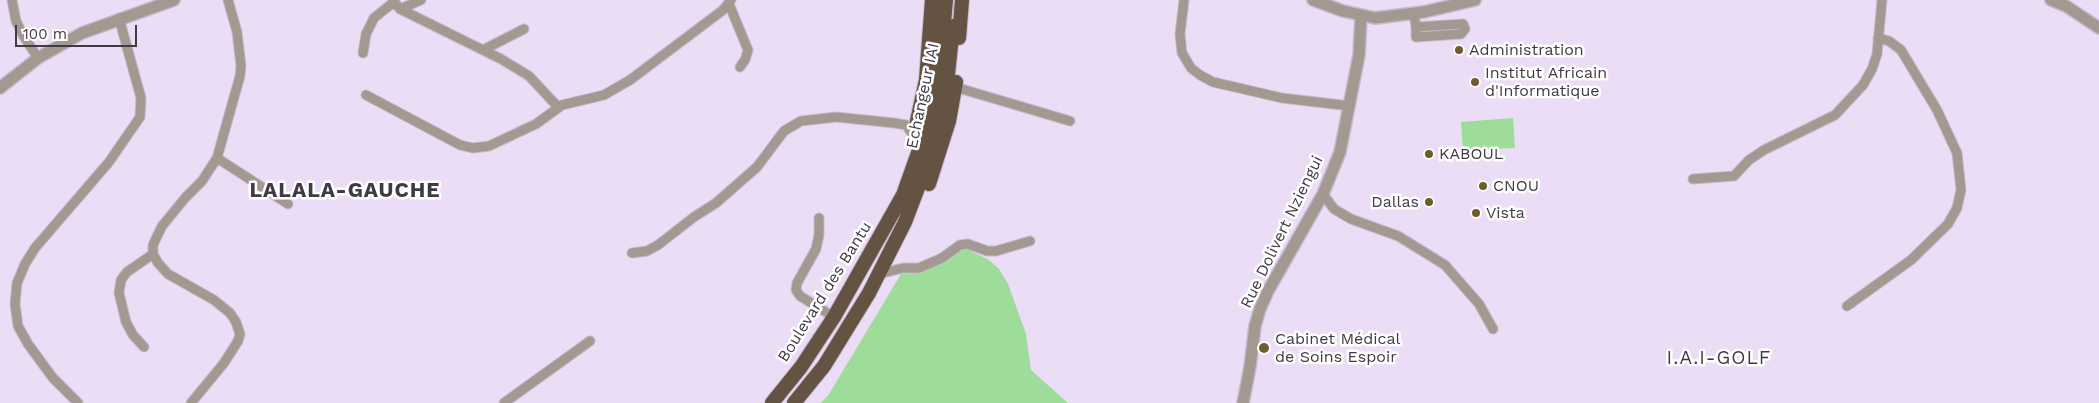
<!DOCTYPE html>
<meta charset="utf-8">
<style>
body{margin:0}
#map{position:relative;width:2099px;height:403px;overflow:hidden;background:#ebddf6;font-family:"Work Sans",sans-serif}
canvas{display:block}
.scale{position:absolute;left:15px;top:25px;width:122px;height:22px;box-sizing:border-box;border:2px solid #403a45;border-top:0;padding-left:6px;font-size:15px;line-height:18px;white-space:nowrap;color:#403a45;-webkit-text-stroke:4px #fff;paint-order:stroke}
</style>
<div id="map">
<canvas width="2099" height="403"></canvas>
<div class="scale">100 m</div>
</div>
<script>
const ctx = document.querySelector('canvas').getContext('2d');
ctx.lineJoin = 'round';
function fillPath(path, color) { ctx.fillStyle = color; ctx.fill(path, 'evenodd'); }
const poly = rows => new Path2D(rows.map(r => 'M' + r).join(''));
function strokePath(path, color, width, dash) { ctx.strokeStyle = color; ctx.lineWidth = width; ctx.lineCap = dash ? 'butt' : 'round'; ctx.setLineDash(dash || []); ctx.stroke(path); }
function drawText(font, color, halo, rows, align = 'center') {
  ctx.font = font + ' "Work Sans",sans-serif'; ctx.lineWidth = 5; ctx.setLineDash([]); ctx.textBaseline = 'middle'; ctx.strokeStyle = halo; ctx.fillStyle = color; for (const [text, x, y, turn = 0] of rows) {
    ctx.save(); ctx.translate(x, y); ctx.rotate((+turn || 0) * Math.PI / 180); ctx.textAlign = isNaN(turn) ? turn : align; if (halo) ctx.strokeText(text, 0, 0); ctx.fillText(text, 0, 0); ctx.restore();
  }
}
const green = poly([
 [1513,118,1515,148,1463,151,1461,122],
 [963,247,989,260,999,269,1008,284,1026,334,1031,370,1068,403,821,403,829,394,901,274,915,273,936,264]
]);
const minor = poly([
 [12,0,16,21,23,35,38,58],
 [393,0,400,9,501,59,529,76,558,107],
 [1184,0,1180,34,1182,53,1191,68,1200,75,1213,82,1282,98,1350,106],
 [729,4,748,50,745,60,740,67],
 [400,9,421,0],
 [1414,14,1416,27,1463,24,1465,29,1461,34,1416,37,1416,27],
 [483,50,524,29],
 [363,53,366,34,374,18,394,2],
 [955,87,1070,121],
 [366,95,460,145,473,148,489,146,536,124,562,105,604,95,630,80,723,10,731,0],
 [217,158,288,204],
 [1693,179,1734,176,1749,160,1764,150,1835,115,1863,85,1872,69,1877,54,1882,0],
 [1323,194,1334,209,1351,219,1398,236,1445,265,1479,304,1493,329],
 [819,218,819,235,816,249,797,283,796,290,800,296,834,317],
 [632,253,647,251,658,245,694,217,716,203,757,167,784,131,801,121,836,117,894,123,906,125,913,135],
 [879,274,903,268,919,268,942,258,960,245,968,244,987,251,996,251,1030,241],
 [1847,306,1911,260,1948,224,1957,208,1961,190,1957,153,1937,110,1901,50,1889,41,1878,38],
 [144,347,133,335,126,322,119,293,121,280,127,272,153,254],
 [78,403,53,378,28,344,18,326,15,304,17,283,25,264,35,248,109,162,140,117,141,98,119,18],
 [191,403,224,363,238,341,240,334,236,322,230,313,214,300,168,274,158,263,153,254,153,245,162,226,186,197,202,181,217,158,240,76,241,66,237,32,228,0],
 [504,403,590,341]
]);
const tertiary = poly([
 [1313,0,1343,11,1375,18,1424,12,1475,0],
 [2051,0,2066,6,2099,28],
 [0,88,38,58,82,33,174,0],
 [1243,403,1250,367,1255,326,1260,309,1268,291,1323,194,1340,152,1359,55,1361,16]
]);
const trunk = poly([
 [959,38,962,0],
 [917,121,926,80,932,0],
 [929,184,949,121,956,82],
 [772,403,801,367,834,317,903,195,919,150,933,94,942,45,946,0],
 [794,403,824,366,869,293,905,222,926,167,934,137,947,84,953,26]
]);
const markers = [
 [1459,50,5,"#705b2a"],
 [1475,82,5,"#705b2a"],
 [1429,154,5,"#705b2a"],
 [1483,186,5,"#705b2a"],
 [1429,202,5,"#705b2a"],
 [1476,213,5,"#705b2a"],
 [1264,348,6,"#705b2a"]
];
const poiNames = [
 ["Administration",1469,50],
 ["Institut Africain",1485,73],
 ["d'Informatique",1485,91],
 ["KABOUL",1439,154],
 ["CNOU",1493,186],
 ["Dallas",1419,202,"right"],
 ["Vista",1486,213],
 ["Cabinet Médical",1275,339],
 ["de Soins Espoir",1275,357]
];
const streetNames = [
 ["Echangeur IAI",923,96,-78],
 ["Rue Dolivert Nziengui",1282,232,-64],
 ["Boulevard des Bantu",825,292,-58]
];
const quarterNames = [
 ["I.A.I-GOLF",1719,358]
];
const districtNames = [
 ["LALALA-GAUCHE",345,191]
];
fillPath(green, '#9edc9a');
strokePath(minor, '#c5b9cf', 11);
strokePath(tertiary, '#c5b9cf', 14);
strokePath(trunk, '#c5b9cf', 16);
strokePath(minor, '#a39991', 9);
strokePath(tertiary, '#a39991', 11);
strokePath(trunk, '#645242', 14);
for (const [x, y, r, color] of markers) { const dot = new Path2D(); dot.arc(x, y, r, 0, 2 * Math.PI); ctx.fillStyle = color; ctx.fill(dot); strokePath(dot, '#fff', 2); }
drawText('16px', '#403a45', '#fff', poiNames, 'left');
drawText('16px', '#403a45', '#fff', streetNames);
ctx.letterSpacing = '1px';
drawText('19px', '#403a45', '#fff', quarterNames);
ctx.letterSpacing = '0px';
ctx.letterSpacing = '1px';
drawText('bold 21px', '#403a45', '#fff', districtNames);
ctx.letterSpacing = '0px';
</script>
